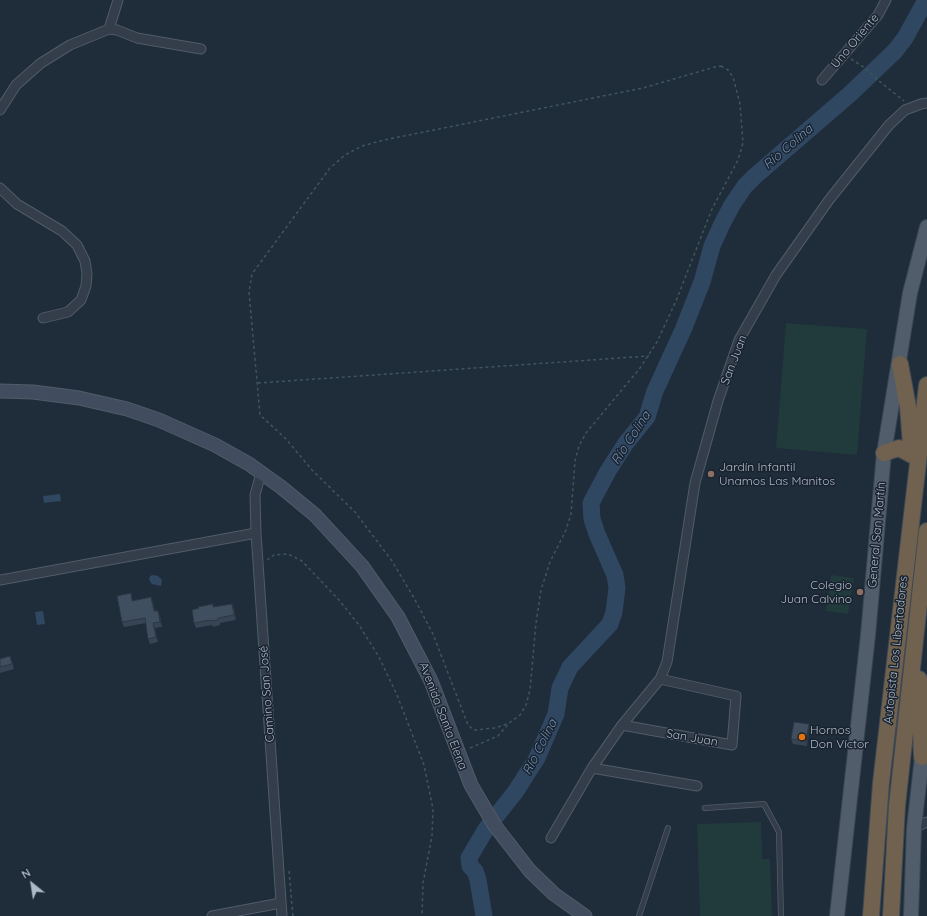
<!DOCTYPE html>
<meta charset="utf-8">
<style>
body{margin:0}
#map{position:relative;width:927px;height:916px;overflow:hidden;background:#1f2c3a;font-family:Quicksand,sans-serif}
canvas{display:block}
.north{position:absolute;left:12px;top:864px;width:40px;height:40px;-webkit-text-stroke:3px #19232f;paint-order:stroke;rotate:330deg;font-size:11px;font-weight:700;line-height:16px;text-align:center;color:#aeb9c7}
.north::after{content:'';display:block;margin:auto;width:14px;height:18px;background:#aeb9c7;clip-path:polygon(50% 0,100% 100%,50% 72%,0 100%)}
</style>
<div id="map">
<canvas width="927" height="916"></canvas>
<div class="north">N</div>
</div>
<script>
const ctx = document.querySelector('canvas').getContext('2d');
ctx.lineJoin = 'round';
function fillPath(path, color) { ctx.fillStyle = color; ctx.fill(path, 'evenodd'); }
const poly = rows => new Path2D(rows.map(r => 'M' + r).join(''));
function strokePath(path, color, width, dash) { ctx.strokeStyle = color; ctx.lineWidth = width; ctx.lineCap = dash ? 'butt' : 'round'; ctx.setLineDash(dash || []); ctx.stroke(path); }
function drawText(font, color, halo, rows, align = 'center') {
  ctx.font = font + ' Quicksand,sans-serif'; ctx.lineWidth = 3; ctx.setLineDash([]); ctx.textBaseline = 'middle'; ctx.strokeStyle = halo; ctx.fillStyle = color; for (const [text, x, y, turn = 0] of rows) {
    ctx.save(); ctx.translate(x, y); ctx.rotate((+turn || 0) * Math.PI / 180); ctx.textAlign = isNaN(turn) ? turn : align; if (halo) ctx.strokeText(text, 0, 0); ctx.fillText(text, 0, 0); ctx.restore();
  }
}
const green = poly([
 [786,323,867,329,857,455,776,448],
 [831,575,854,578,848,614,826,611],
 [761,822,762,859,770,859,772,916,700,916,697,824]
]);
const water = poly([
 [60,494,61,501,44,503,43,496],
 [153,575,158,576,162,580,161,586,152,584,149,580,150,576],
 [43,611,45,624,37,625,35,612]
]);
const river = poly([
 [484,916,478,880,475,871,470,866,469,858,486,829,516,791,537,758,556,714,560,688,570,667,610,624,614,612,617,588,615,575,597,534,592,519,591,503,608,471,626,443,647,417,655,391,683,330,702,282,712,246,722,224,732,205,745,186,755,176,850,94,895,51,905,38,926,0]
]);
const path = poly([
 [851,59,865,68,879,81,904,101],
 [721,66,728,70,733,77,740,104,743,143,738,160,712,209,676,301,657,342,640,368,586,433,579,446,575,461,571,514,566,530,550,562,541,590,536,623,530,690,526,705,520,715,509,723,495,728,474,730,468,725,433,634,414,598,392,561,355,512,312,470,286,439,260,415,249,292,252,274,330,168,345,155,362,146,384,140,643,88,715,67,721,66],
 [258,383,649,356],
 [267,560,274,555,288,554,302,561,339,600,359,625,379,657,397,695,424,765,433,809,432,836,423,883,422,916],
 [470,748,498,736,509,723],
 [289,871,293,916]
]);
const lane = poly([
 [705,808,764,804,779,832,781,916],
 [639,916,668,828]
]);
const street = poly([
 [109,29,118,0],
 [822,80,878,15,886,0],
 [0,110,16,85,41,63,70,45,109,29,117,30,137,38,201,49],
 [0,188,17,204,62,231,77,245,85,261,87,274,86,286,81,300,68,312,43,318],
 [261,473,255,495,256,533,282,916],
 [0,580,256,533],
 [622,725,732,745,736,696,660,679],
 [592,768,697,786],
 [914,828,927,822],
 [551,838,592,768,622,725,660,679,667,662,695,483,718,401,739,340,776,275,829,200,889,125,905,110,921,104,927,103],
 [212,916,281,903]
]);
const secondary = poly([
 [0,391,33,392,79,398,127,409,159,420,215,445,249,464,281,487,315,515,362,566,398,617,431,681,471,785,495,826,530,871,554,894,585,916]
]);
const primary = poly([
 [837,916,868,635,884,453,910,293,927,227],
 [911,916,914,828,922,757]
]);
const highway = poly([
 [900,364,908,407,911,445],
 [884,453,899,448,912,455],
 [919,679,922,757],
 [871,916,881,783,927,385],
 [891,916,897,806,927,531]
]);
const wall = poly([
 [132,599,133,600,153,602,155,611,158,611,160,616,162,627,155,628,158,642,150,644,148,639,146,623,124,627,122,622],
 [232,604,234,609,236,620,220,623,220,625,213,627,212,625,196,628,194,623,214,607],
 [0,659,12,661,14,669,0,673],
 [809,724,810,729,807,746,793,744,791,739]
]);
const shadedWall = poly([
 [151,597,153,602,156,617,154,611],
 [232,604,234,609,236,620,234,615],
 [158,611,160,616,162,627,160,622],
 [153,623,155,628,158,642,156,637],
 [809,724,810,729,807,746,806,741]
]);
const building = poly([
 [131,593,132,601,151,597,154,611,158,611,160,622,153,623,156,637,148,639,145,618,122,622,117,596,131,593],
 [213,604,213,607,232,604,234,615,218,618,218,620,211,621,210,620,194,623,192,610,199,608,198,607,213,604],
 [10,656,12,664,0,667,0,659,10,656],
 [794,722,809,724,806,741,791,739,794,722]
]);
const markers = [
 [711,474,4,"#8d6e63"],
 [860,592,4,"#8d6e63"],
 [802,737,4,"#e8710a"]
];
const streetNames = [
 ["Uno Oriente",855,41,-50],
 ["San Juan",734,360,-69],
 ["General San Martín",877,535,-85],
 ["Autopista Los Libertadores",896,650,-84],
 ["Camino San José",267,694,-94],
 ["Avenida Santa Elena",443,716,69],
 ["San Juan",692,738,10]
];
const poiNames = [
 ["Jardín Infantil",719,467],
 ["Unamos Las Manitos",719,481],
 ["Colegio",852,585,"right"],
 ["Juan Calvino",852,599,"right"],
 ["Hornos",810,730],
 ["Don Víctor",810,744]
];
const waterNames = [
 ["Río Colina",788,147,-41],
 ["Río Colina",631,438,-57],
 ["Río Colina",540,747,-63]
];
fillPath(green, '#213a3b');
fillPath(water, '#304761');
strokePath(river, '#304761', 17);
strokePath(lane, '#515c68', 6);
strokePath(street, '#515c68', 11);
strokePath(secondary, '#515c68', 15);
strokePath(primary, '#3c4754', 16);
strokePath(highway, '#3e4955', 18);
strokePath(path, '#3f5759', 1.5, [3, 3]);
strokePath(lane, '#333e4a', 4.5);
strokePath(street, '#333e4a', 9);
strokePath(secondary, '#414d5e', 13);
strokePath(primary, '#515d6b', 14);
strokePath(highway, '#71624f', 16);
fillPath(wall, '#374453');
fillPath(shadedWall, '#2d3743');
fillPath(building, '#404f60');
strokePath(building, '#2d3743', 1);
for (const [x, y, r, color] of markers) { const dot = new Path2D(); dot.arc(x, y, r, 0, 2 * Math.PI); ctx.fillStyle = color; ctx.fill(dot); strokePath(dot, '#19232f', 1.5); }
drawText('12px', '#aeb9c7', '#19232f', streetNames);
drawText('12px', '#aeb9c7', '#19232f', poiNames, 'left');
drawText('italic 13px', '#7491b2', '#19232f', waterNames);
</script>
